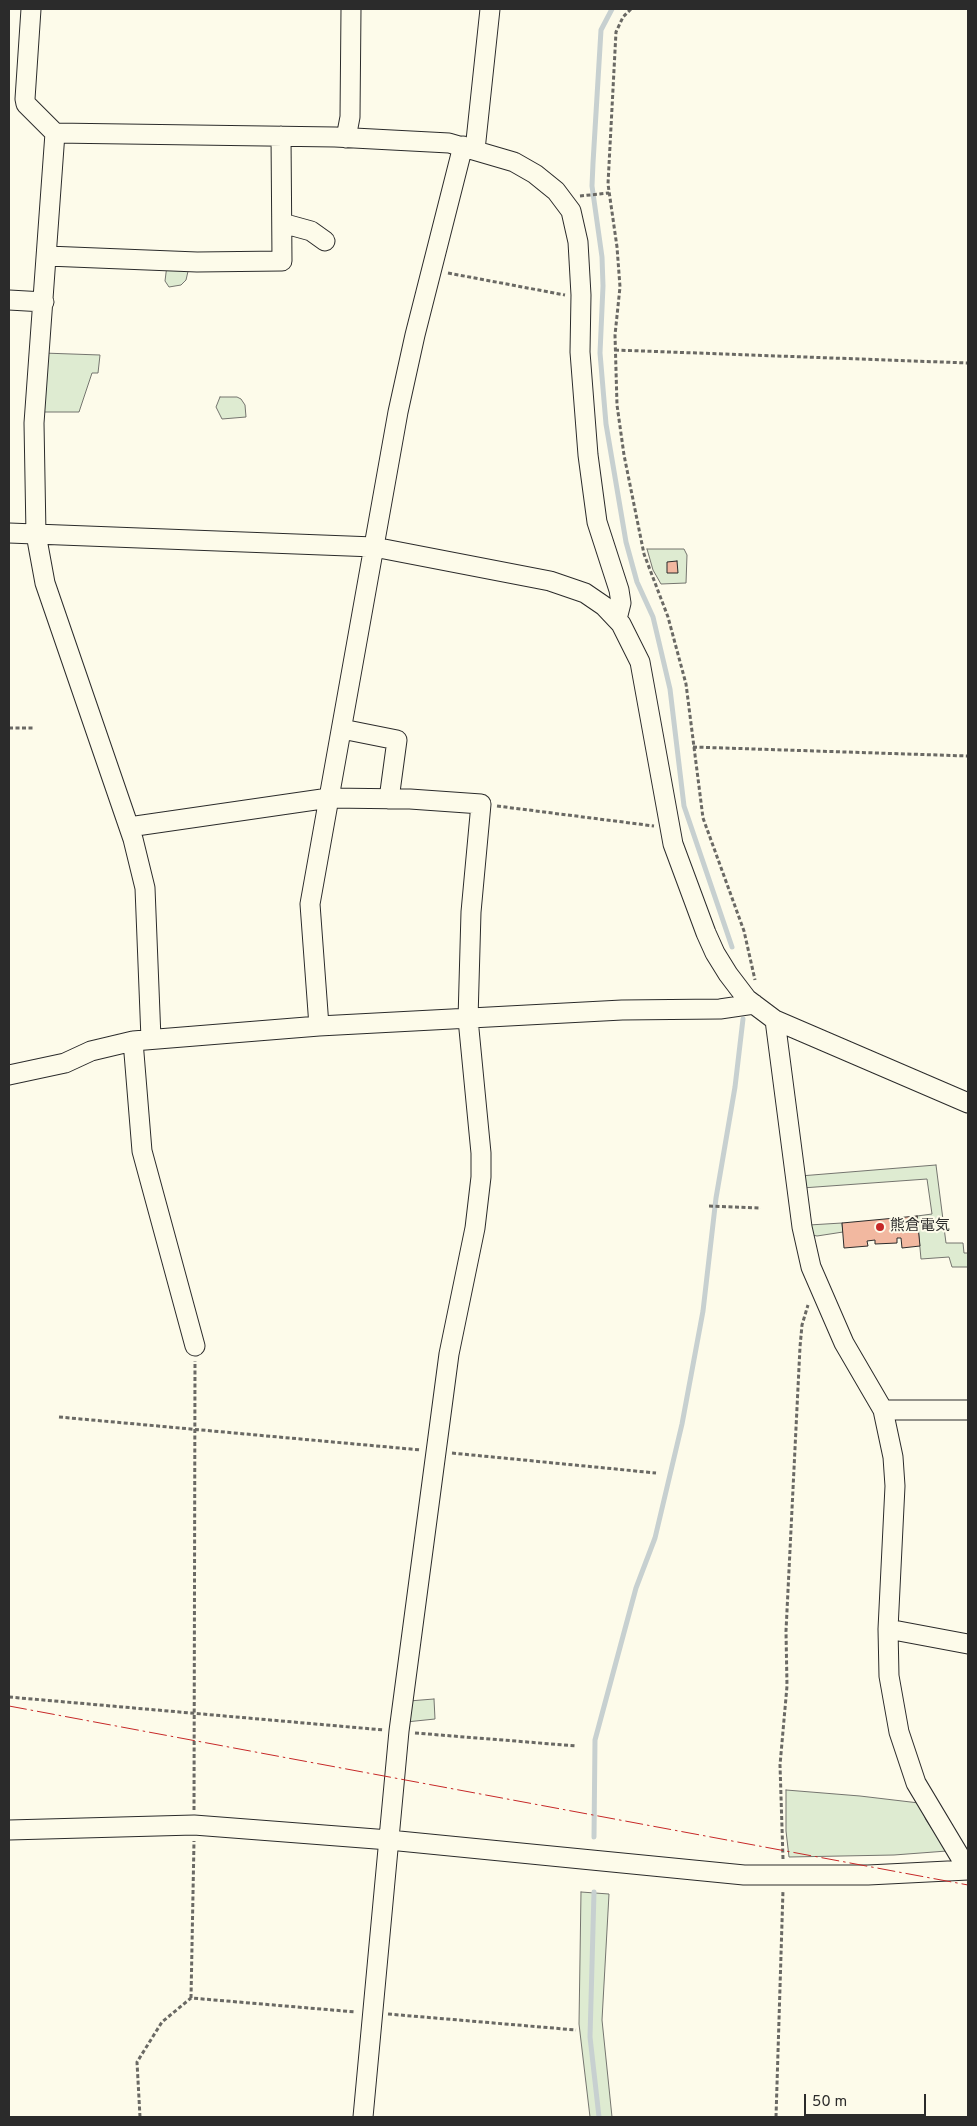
<!DOCTYPE html>
<meta charset="utf-8">
<style>
body{margin:0}
#map{position:relative;width:977px;height:2126px;overflow:hidden;background:#fdfbea;font-family:Overpass,sans-serif}
canvas{display:block}
.frame{position:absolute;inset:0;border:10px solid #2b2b2b;pointer-events:none}
.scale{position:absolute;left:804px;top:2094px;width:122px;height:22px;box-sizing:border-box;border:2px solid #2b2b2b;border-top:0;padding-left:6px;font-size:15px;line-height:18px;white-space:nowrap;color:#2b2b2b;-webkit-text-stroke:4px #fdfbea;paint-order:stroke}
</style>
<div id="map">
<canvas width="977" height="2126"></canvas>
<div class="frame"></div>
<div class="scale">50 m</div>
</div>
<script>
const ctx = document.querySelector('canvas').getContext('2d');
ctx.lineJoin = 'round';
function fillPath(path, color) { ctx.fillStyle = color; ctx.fill(path, 'evenodd'); }
const poly = rows => new Path2D(rows.map(r => 'M' + r).join(''));
function strokePath(path, color, width, dash) { ctx.strokeStyle = color; ctx.lineWidth = width; ctx.lineCap = dash ? 'butt' : 'round'; ctx.setLineDash(dash || []); ctx.stroke(path); }
function drawText(font, color, halo, rows, align = 'center') {
  ctx.font = font + ' Overpass,"Noto Sans JP",sans-serif'; ctx.lineWidth = 4; ctx.setLineDash([]); ctx.textBaseline = 'middle'; ctx.strokeStyle = halo; ctx.fillStyle = color; for (const [text, x, y, turn = 0] of rows) {
    ctx.save(); ctx.translate(x, y); ctx.rotate((+turn || 0) * Math.PI / 180); ctx.textAlign = isNaN(turn) ? turn : align; if (halo) ctx.strokeText(text, 0, 0); ctx.fillText(text, 0, 0); ctx.restore();
  }
}
const green = poly([
 [167,265,189,267,186,280,181,285,169,287,165,281,167,265],
 [43,353,100,355,98,373,92,373,79,412,43,412,43,353],
 [220,397,237,397,241,399,245,405,246,417,222,419,216,407,220,397],
 [647,549,684,549,687,555,686,583,661,584,653,570,647,549],
 [936,1165,946,1243,963,1243,964,1253,968,1253,968,1267,952,1267,949,1257,921,1259,917,1216,932,1214,927,1179,802,1188,800,1176,936,1165],
 [842,1223,843,1232,817,1236,812,1235,809,1225,842,1223],
 [434,1699,435,1719,406,1722,409,1701,434,1699],
 [786,1790,860,1796,919,1803,926,1820,947,1851,894,1855,789,1857,786,1831,786,1790],
 [581,1892,609,1894,602,2020,612,2117,590,2117,579,2024,581,1892]
]);
const stream = poly([
 [612,9,601,30,593,163,592,186,602,257,603,286,600,353,606,424,626,542,637,582,653,617,670,689,684,806,732,947],
 [594,1837,595,1740,636,1588,655,1538,682,1424,703,1311,716,1198,735,1087,743,1019],
 [594,1892,590,2037,599,2117]
]);
const building = poly([
 [677,561,678,573,667,573,667,562,677,561],
 [917,1216,920,1246,902,1248,901,1238,897,1238,897,1243,875,1244,875,1240,867,1241,868,1246,844,1248,842,1223,917,1216]
]);
const path = poly([
 [631,9,623,17,616,32,608,184,617,247,620,287,615,335,617,405,624,455,644,554,668,617,686,684,703,818,744,931,755,980],
 [580,196,609,193],
 [448,273,565,295],
 [615,350,968,363],
 [9,728,35,728],
 [693,747,968,756],
 [497,806,654,826],
 [709,1206,761,1208],
 [59,1417,421,1450],
 [452,1453,656,1473],
 [9,1697,384,1730],
 [415,1733,577,1746],
 [194,1810,195,1361],
 [783,1859,780,1765,787,1686,786,1631,800,1347,802,1325,808,1305],
 [191,1998,194,1841],
 [388,2014,576,2030],
 [140,2117,137,2062,162,2022,191,1998,356,2012],
 [776,2117,783,1890]
]);
const minor = poly([
 [31,9,25,99,26,104,55,133,335,137,449,143,514,162,535,174,556,191,571,211,578,242,581,295,580,352,588,455,597,522,619,590,621,603,617,619],
 [55,133,34,423,36,534,45,583,133,839,145,888,151,1039],
 [346,138,350,117,351,9],
 [475,150,490,9],
 [282,223,311,231,325,241],
 [47,256,197,262,282,261,281,136],
 [9,300,44,302],
 [9,533,374,547,550,581,585,593,604,606,621,624,640,662,673,844,706,933,715,953,728,974,747,999,775,1020,968,1103],
 [342,729,397,740,389,799],
 [129,827,329,798,410,799,481,804,471,912,468,1019,481,1153,481,1177,475,1228,449,1354,399,1731,363,2117],
 [775,1020,802,1227,811,1267,844,1343,883,1410,893,1457,895,1486,888,1629,889,1676,899,1732,916,1783,968,1870],
 [319,1026,310,904,398,412,415,335,463,146],
 [133,1041,142,1151,195,1346],
 [9,1075,65,1063,91,1051,133,1041,319,1026,622,1010,720,1009,754,1004],
 [883,1410,968,1410],
 [888,1629,968,1644],
 [9,1830,194,1825,389,1840,744,1875,868,1875,968,1870]
]);
const power = poly([
 [9,1706,968,1885]
]);
const markers = [
 [880,1227,5,"#c62828"]
];
const poiNames = [
 ["熊倉電気",890,1227]
];
fillPath(green, '#deebd1');
strokePath(green, '#74746e', 1);
strokePath(stream, '#c7d0d0', 5);
fillPath(building, '#f2b8a0');
strokePath(building, '#2b2b2b', 1);
strokePath(minor, '#2b2b2b', 21);
strokePath(path, '#6a6964', 3, [4, 2.5]);
strokePath(minor, '#fdfbea', 19);
strokePath(power, '#c62828', 1, [18, 4, 2.5, 4]);
for (const [x, y, r, color] of markers) { const dot = new Path2D(); dot.arc(x, y, r, 0, 2 * Math.PI); ctx.fillStyle = color; ctx.fill(dot); strokePath(dot, '#fdfbea', 2); }
drawText('15px', '#2b2b2b', '#fdfbea', poiNames, 'left');
</script>
